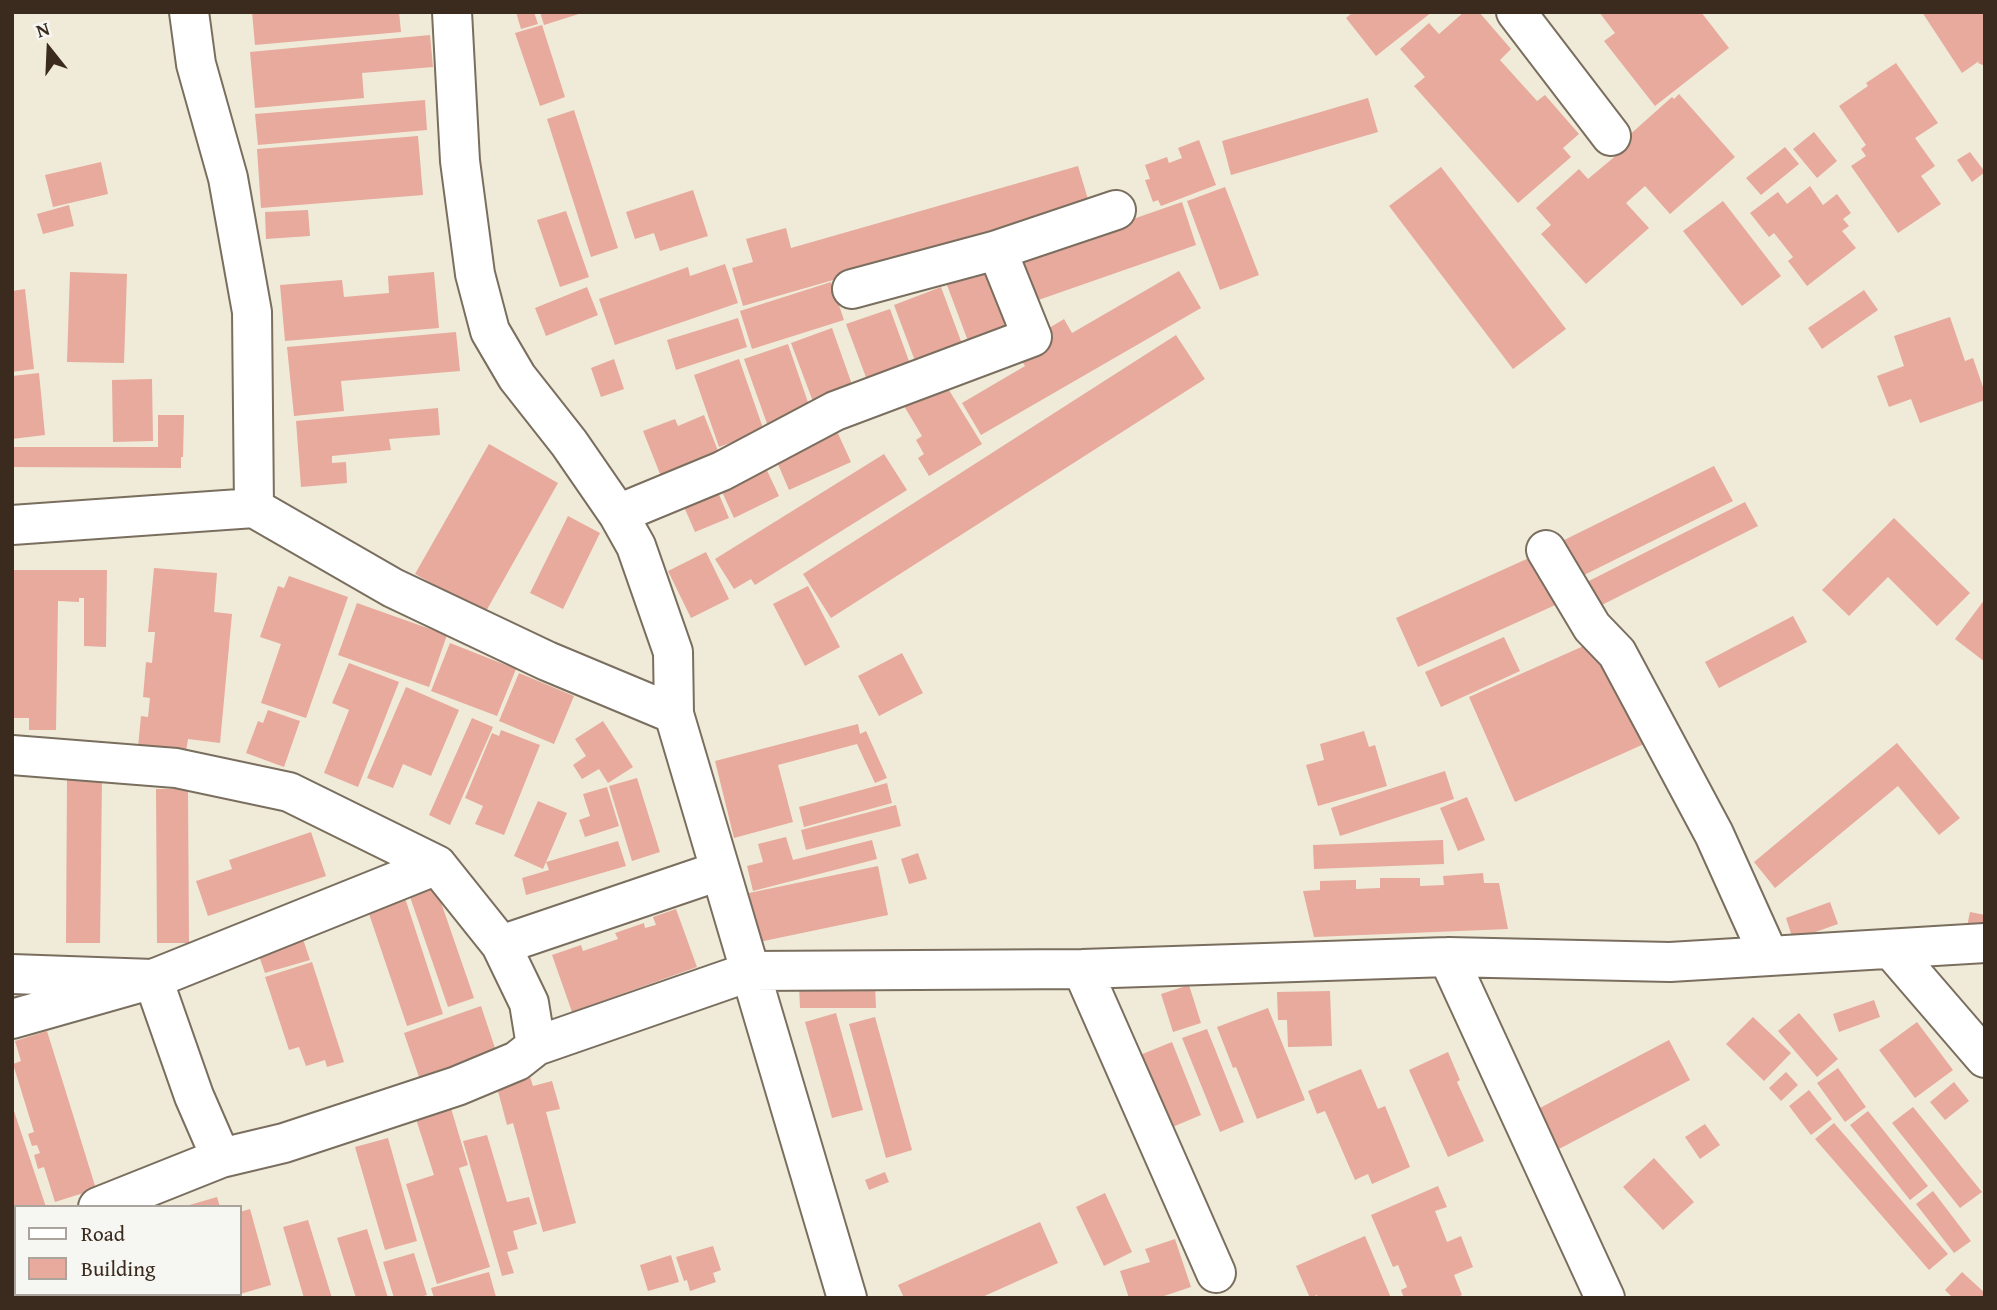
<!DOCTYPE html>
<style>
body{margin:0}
#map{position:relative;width:1997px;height:1310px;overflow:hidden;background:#efebd8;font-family:"Gentium Book Plus",serif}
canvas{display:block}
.frame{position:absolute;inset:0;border:14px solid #3b2a1e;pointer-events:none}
.legend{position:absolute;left:14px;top:1205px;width:228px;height:91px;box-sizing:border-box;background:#f6f6f2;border:2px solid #aba49d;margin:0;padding:9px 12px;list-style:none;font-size:21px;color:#3b2a1e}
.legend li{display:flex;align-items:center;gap:14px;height:35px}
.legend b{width:35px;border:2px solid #aba49d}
.north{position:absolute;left:14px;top:14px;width:70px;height:70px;-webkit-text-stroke:5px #f6f6f2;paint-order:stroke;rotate:342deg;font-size:19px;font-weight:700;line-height:28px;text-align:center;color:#3b2a1e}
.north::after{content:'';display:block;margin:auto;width:24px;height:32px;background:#3b2a1e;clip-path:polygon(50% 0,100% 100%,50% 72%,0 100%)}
</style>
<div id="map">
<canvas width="1997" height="1310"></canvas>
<div class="frame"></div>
<ul class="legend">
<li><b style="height:9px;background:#fff"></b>Road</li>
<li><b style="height:19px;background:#e7aa9d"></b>Building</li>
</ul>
<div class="north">N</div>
</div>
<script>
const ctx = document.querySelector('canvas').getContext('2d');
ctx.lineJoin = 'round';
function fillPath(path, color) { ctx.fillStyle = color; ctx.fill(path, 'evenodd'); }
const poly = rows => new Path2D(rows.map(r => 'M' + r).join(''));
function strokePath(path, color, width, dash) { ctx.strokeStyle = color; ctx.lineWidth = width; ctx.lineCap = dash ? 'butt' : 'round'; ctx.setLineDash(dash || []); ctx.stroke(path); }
const building = poly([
 [252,12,399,12,401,32,255,45],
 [516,12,534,12,538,24,521,29],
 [540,12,582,12,582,13,544,25],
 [1353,12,1432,12,1376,56,1346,18],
 [1464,12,1479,12,1511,49,1500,60,1537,101,1545,95,1579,134,1563,148,1571,157,1518,203,1414,86,1425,77,1400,49,1429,23,1439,34],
 [1599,12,1701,12,1729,48,1655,106,1604,41,1615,33],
 [1922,12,1985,12,1985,66,1978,63,1979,61,1962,73],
 [542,25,565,97,540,106,515,33],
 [430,35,433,67,362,73,364,98,255,108,250,52],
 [1896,63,1938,123,1915,138,1935,166,1921,176,1941,204,1898,233,1851,166,1866,156,1861,149,1866,145,1839,106,1868,86,1866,83],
 [1679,94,1735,157,1670,214,1645,186,1626,203,1649,228,1586,284,1541,234,1551,225,1536,208,1579,169,1588,179,1631,143,1626,138,1672,97,1674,99],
 [1368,98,1378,132,1231,175,1222,141],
 [425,100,427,130,258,145,255,114],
 [574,110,618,248,591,257,547,119],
 [1814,132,1837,161,1817,178,1793,149],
 [418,136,423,195,261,208,257,149],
 [1199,140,1216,185,1161,206,1158,200,1153,202,1145,180,1150,179,1145,165,1167,157,1169,163,1182,158,1178,148],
 [1785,147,1799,164,1761,195,1746,178],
 [1970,152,1985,172,1972,182,1957,160],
 [101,162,108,194,53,207,45,175],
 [1078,166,1090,206,743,306,732,268,753,262,746,239,786,228,791,248],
 [1441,167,1566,329,1513,369,1389,206],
 [1810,186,1823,205,1837,194,1851,213,1843,219,1849,226,1842,231,1856,248,1807,286,1788,261,1793,257,1774,233,1769,237,1750,213,1778,192,1787,204],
 [1225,187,1259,275,1220,290,1187,201],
 [693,190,708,236,660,251,654,233,635,239,626,212],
 [1723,201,1781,276,1742,306,1683,231],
 [1182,202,1196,245,1024,305,1009,262],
 [69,205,74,226,43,234,37,214],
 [308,210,310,236,266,239,265,212],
 [566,211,589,277,560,287,537,220],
 [725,264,738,303,615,345,599,299,688,267,690,276],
 [994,268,1018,332,971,349,947,285],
 [1179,271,1201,308,981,435,962,403,1025,366,1018,355,1052,335,1049,328,1064,319,1072,333],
 [70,272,127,274,124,363,67,362],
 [434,272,439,328,285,341,280,285,342,280,344,297,389,293,388,276],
 [831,282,844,320,752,349,740,311],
 [587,287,598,315,546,336,535,308],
 [941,287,965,352,918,369,894,305],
 [25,289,34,369,12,372,12,291],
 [1864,290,1878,310,1822,349,1808,328],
 [890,309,913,372,870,388,846,324],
 [1950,317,1965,361,1973,358,1985,393,1985,400,1920,423,1911,399,1889,407,1877,376,1904,366,1894,336],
 [738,318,747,347,676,370,667,340],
 [832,328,855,393,815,407,791,343],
 [456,332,460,371,341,381,344,411,294,416,287,347],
 [1176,335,1205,379,831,618,803,574],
 [788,344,813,417,770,432,744,359],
 [614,359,624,389,601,397,591,368],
 [739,359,764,431,719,447,694,375],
 [39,373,45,435,12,439,12,376],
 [152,379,153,441,113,442,112,380],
 [944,382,982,444,929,476,918,458,924,454,916,440,922,436,904,406],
 [438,408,440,435,389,439,391,450,332,456,332,463,346,462,347,483,301,487,296,421],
 [158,415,184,415,183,457,181,457,181,468,12,467,12,447,158,447],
 [704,415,722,461,664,484,643,431,675,419,678,426],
 [835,427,851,462,789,490,774,455],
 [489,444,558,483,485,613,415,574],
 [884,454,907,490,755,585,751,579,734,589,715,559],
 [763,462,779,496,734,518,718,483],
 [1714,466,1733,501,1570,582,1552,546],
 [715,485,729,518,695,532,681,500],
 [1745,502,1758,526,1590,611,1577,587],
 [568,516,600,533,563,609,530,593],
 [1894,518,1970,593,1937,626,1888,577,1849,616,1822,590],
 [706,552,729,599,691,618,668,571],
 [1540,553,1562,602,1418,667,1396,618],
 [154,568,217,573,214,612,232,614,220,743,188,739,186,751,138,747,141,716,148,717,150,698,143,697,146,662,152,663,155,632,148,632],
 [12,570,107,570,106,647,84,646,84,598,79,598,79,602,58,601,56,730,29,730,29,718,12,718],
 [289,576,348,597,306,718,261,703,281,644,260,637,278,586,284,588],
 [808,586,840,647,805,666,773,604],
 [1985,599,1985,662,1955,639],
 [357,603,447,635,429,687,338,655],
 [1793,616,1807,642,1719,688,1705,662],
 [1504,637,1520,671,1441,707,1425,672],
 [1597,640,1644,744,1515,802,1469,697],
 [450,643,516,669,497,716,431,691],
 [902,653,923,693,879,716,858,676],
 [349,663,399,682,358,787,324,773,349,710,332,703],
 [519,673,574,696,554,744,499,721],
 [406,687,459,710,431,776,403,764,393,788,367,778],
 [268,710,300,721,284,767,246,753,258,721,263,723],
 [472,718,493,727,450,825,429,815],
 [603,721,633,767,608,783,599,769,582,779,573,765,586,756,575,739],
 [858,724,860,734,866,731,887,778,875,783,857,744,778,765,793,822,734,838,715,761],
 [501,730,540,745,504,835,475,824,483,806,465,798,492,733,499,736],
 [1364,731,1369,747,1375,745,1387,786,1318,806,1306,765,1324,760,1320,744],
 [1897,743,1960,818,1939,835,1898,786,1775,888,1754,862],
 [1445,771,1454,799,1340,836,1331,808],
 [637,778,660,852,632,861,609,786],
 [67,779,102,780,100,943,66,943],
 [887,783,892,803,804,827,799,807],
 [607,787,619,826,585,837,579,820,590,816,583,794],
 [156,789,188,789,189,943,157,943],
 [1467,797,1485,840,1458,851,1440,808],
 [538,801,567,813,543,869,514,856],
 [896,805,901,826,806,850,801,830],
 [311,832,326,876,208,916,196,881,232,869,229,860],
 [786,837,793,860,872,840,877,859,753,891,747,866,763,862,758,844],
 [1443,840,1444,864,1314,869,1313,845],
 [618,841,626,866,526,895,522,878,549,870,546,862],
 [918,853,927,879,909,884,901,859],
 [878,866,888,915,759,942,749,893],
 [1483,873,1484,883,1499,883,1508,929,1314,937,1303,891,1320,890,1320,881,1356,880,1356,889,1380,888,1380,878,1420,878,1420,886,1444,885,1443,876],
 [435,885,474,998,448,1007,409,894],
 [405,898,443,1014,407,1026,368,911],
 [1830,902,1838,924,1793,940,1786,918],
 [676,909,697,967,572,1012,552,955,581,945,583,951,618,939,615,933,644,923,645,928,656,925,653,917],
 [1970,912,1985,915,1985,940,1965,936],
 [303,939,310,960,265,973,258,953],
 [312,962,344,1062,327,1067,325,1060,306,1066,299,1047,289,1050,265,977],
 [875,984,876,1008,800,1008,799,985],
 [1189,985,1201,1023,1173,1032,1161,994],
 [1330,991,1332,1046,1288,1047,1287,1020,1278,1020,1277,992],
 [1874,1000,1880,1017,1839,1032,1833,1014],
 [481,1006,497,1054,420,1080,404,1033],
 [1268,1008,1305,1100,1257,1119,1236,1067,1233,1068,1217,1027],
 [836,1013,863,1110,832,1118,805,1022],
 [1799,1013,1838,1059,1817,1077,1778,1031],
 [875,1017,912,1150,886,1158,849,1024],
 [1753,1017,1791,1053,1764,1081,1726,1044],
 [1917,1022,1953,1070,1915,1098,1879,1050],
 [1207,1029,1244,1122,1220,1132,1182,1038],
 [47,1031,96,1189,55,1202,44,1167,38,1169,34,1155,40,1153,37,1145,32,1146,28,1134,34,1132,13,1064,21,1061,15,1041],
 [1669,1040,1690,1080,1559,1149,1538,1109],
 [1172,1042,1201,1115,1170,1128,1140,1055],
 [1448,1052,1460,1080,1457,1082,1484,1141,1448,1157,1409,1070],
 [1838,1068,1866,1107,1845,1122,1817,1083],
 [1361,1069,1378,1109,1385,1106,1410,1167,1372,1184,1368,1174,1355,1180,1325,1111,1317,1114,1308,1091],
 [528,1071,533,1086,552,1081,560,1109,546,1112,576,1223,543,1232,513,1123,507,1125,495,1080],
 [1786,1072,1798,1085,1781,1101,1769,1088],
 [1954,1082,1969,1101,1945,1120,1930,1102],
 [1809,1090,1832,1119,1811,1135,1789,1106],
 [12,1105,46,1207,16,1207,15,1215,12,1205],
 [450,1105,468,1165,459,1168,490,1267,437,1284,406,1184,434,1175,415,1116],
 [1913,1107,1982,1192,1960,1208,1892,1123],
 [1868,1111,1928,1186,1910,1200,1850,1125],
 [1834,1123,1948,1254,1929,1270,1815,1139],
 [1705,1124,1720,1145,1700,1159,1685,1137],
 [487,1135,507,1202,529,1197,537,1224,513,1231,518,1249,507,1252,514,1273,502,1276,463,1141],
 [388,1138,417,1241,385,1250,355,1147],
 [1654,1158,1694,1202,1663,1230,1623,1187],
 [885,1172,889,1182,869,1190,865,1180],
 [1438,1186,1447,1207,1435,1211,1447,1242,1461,1236,1473,1267,1454,1275,1462,1295,1455,1298,1404,1298,1401,1290,1407,1287,1398,1265,1393,1267,1371,1215],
 [1933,1191,1971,1241,1954,1253,1916,1204],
 [1105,1193,1132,1252,1104,1266,1076,1207],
 [217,1197,220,1207,186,1207,186,1206],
 [250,1209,271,1285,240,1294,240,1212],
 [308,1220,332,1298,304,1298,283,1227],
 [1040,1222,1058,1263,980,1298,904,1298,898,1285],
 [367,1229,388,1298,356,1298,337,1238],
 [1365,1236,1391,1298,1318,1298,1317,1295,1310,1298,1296,1266],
 [1175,1239,1191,1287,1158,1298,1129,1298,1120,1271,1150,1262,1145,1249],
 [713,1246,721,1270,713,1273,716,1282,690,1291,687,1280,684,1281,676,1257],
 [414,1253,427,1295,417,1298,394,1298,383,1262],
 [671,1255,679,1282,648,1291,640,1265],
 [12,1257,14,1257,16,1262,16,1294,39,1294,40,1298,12,1298],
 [489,1272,496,1297,434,1298,431,1288],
 [1962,1272,1985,1293,1985,1298,1953,1298,1945,1290],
 [173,1294,235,1294,235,1295,225,1298,174,1298]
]);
const minor = poly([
 [189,12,196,64,228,178,252,312,254,508,393,588,547,661,674,714,847,1298],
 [452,12,460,161,475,274,490,331,517,377,569,443,618,514,636,546,673,652,674,714],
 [1516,12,1611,136],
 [852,289,997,250,1116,210],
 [618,514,722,471,835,411,1032,337,997,250],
 [12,525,254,508],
 [1546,550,1592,627,1617,653,1714,834,1769,956],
 [12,755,176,768,289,792,437,865,501,945,529,1003,536,1046],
 [501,945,719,871],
 [1891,949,1985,1058],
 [1448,957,1605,1298],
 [1082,969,1216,1273],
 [12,974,153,979,194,1096,221,1158],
 [12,1019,153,979,437,865],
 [98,1207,221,1158,284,1143,457,1086,517,1061,536,1046,752,971,1082,969,1448,957,1670,962,1985,943],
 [12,1241,16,1239]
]);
fillPath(building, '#e7aa9d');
strokePath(minor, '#7a6e5f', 42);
strokePath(minor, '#fff', 38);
</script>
